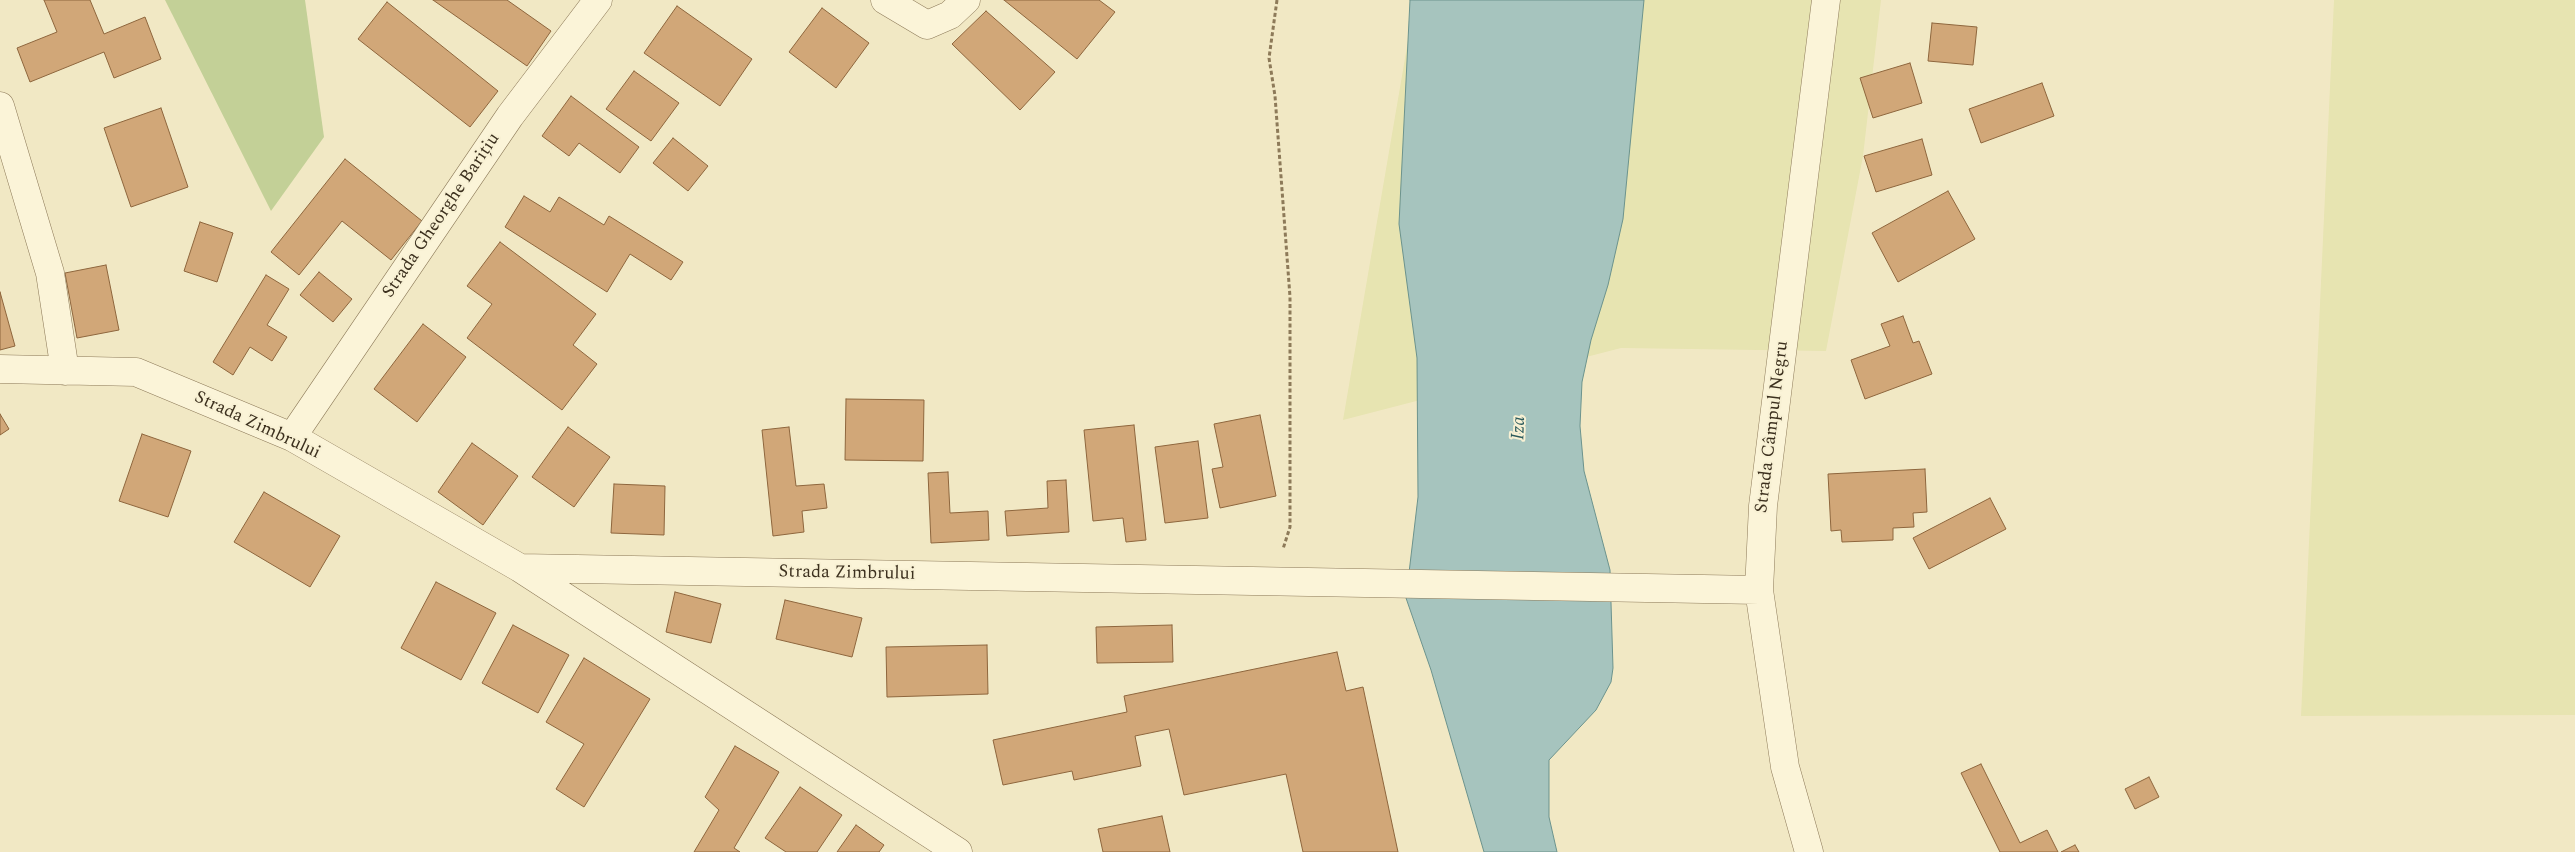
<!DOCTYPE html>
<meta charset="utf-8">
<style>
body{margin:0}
canvas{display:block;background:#f1e8c4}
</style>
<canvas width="2575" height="852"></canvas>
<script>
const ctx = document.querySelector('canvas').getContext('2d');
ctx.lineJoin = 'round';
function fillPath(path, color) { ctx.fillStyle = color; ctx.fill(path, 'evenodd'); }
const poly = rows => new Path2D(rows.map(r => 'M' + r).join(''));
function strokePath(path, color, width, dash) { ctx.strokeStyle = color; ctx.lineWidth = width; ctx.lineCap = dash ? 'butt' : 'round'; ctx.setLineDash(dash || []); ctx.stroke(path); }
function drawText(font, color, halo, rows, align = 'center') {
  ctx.font = font + ' Spectral,serif'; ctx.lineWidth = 4; ctx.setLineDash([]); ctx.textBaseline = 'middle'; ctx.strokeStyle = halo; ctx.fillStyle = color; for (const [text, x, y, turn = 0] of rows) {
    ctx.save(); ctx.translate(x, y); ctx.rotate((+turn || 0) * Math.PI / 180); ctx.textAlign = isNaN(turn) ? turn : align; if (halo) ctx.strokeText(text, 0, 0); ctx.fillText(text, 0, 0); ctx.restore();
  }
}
const farmland = poly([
 [1415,0,1881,0,1863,156,1826,351,1621,348,1343,420],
 [2334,0,2575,0,2575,715,2301,716]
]);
const green = poly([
 [165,0,305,0,324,137,271,211]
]);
const water = poly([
 [1410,0,1644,0,1623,219,1608,285,1591,340,1582,382,1580,426,1584,471,1610,570,1613,668,1611,682,1596,710,1549,760,1549,817,1557,852,1484,852,1431,670,1406,598,1418,497,1417,358,1399,224,1410,0]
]);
const building = poly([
 [44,0,90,0,104,34,145,17,161,59,114,78,104,52,30,82,17,48,57,32,44,0],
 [433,0,507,0,551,31,527,66,433,0],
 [1004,0,1099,0,1115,12,1077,59,1004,0],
 [387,2,498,91,470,127,358,39,387,2],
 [677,6,752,59,720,106,644,53,677,6],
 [822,8,869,43,836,88,789,52,822,8],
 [986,11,1055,72,1020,110,952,44,986,11],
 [1932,23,1977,27,1973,65,1928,61,1932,23],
 [1910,63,1922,103,1873,118,1860,78,1910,63],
 [634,71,679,103,651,141,606,109,634,71],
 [2042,83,2054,116,1981,143,1969,109,2042,83],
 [571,96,639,147,620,173,579,143,569,156,542,136,571,96],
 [161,108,188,187,131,207,104,128,161,108],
 [673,138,708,166,688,191,653,163,673,138],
 [1922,139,1932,175,1876,192,1864,156,1922,139],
 [345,159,422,221,391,260,342,221,299,275,271,252,345,159],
 [1948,191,1975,239,1898,282,1872,233,1948,191],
 [524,196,550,212,559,197,604,225,609,216,683,262,671,280,630,254,607,292,505,227,524,196],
 [200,222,233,233,217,282,184,271,200,222],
 [500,242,596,314,573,345,597,364,562,410,467,338,492,304,467,286,500,242],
 [106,265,119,330,77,338,65,273,106,265],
 [319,272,352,299,333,322,300,295,319,272],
 [266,275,289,289,267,325,287,337,272,361,250,347,233,375,213,362,266,275],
 [0,292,15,346,0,350,0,292],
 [1903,316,1913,343,1919,341,1932,374,1865,399,1851,360,1890,346,1881,324,1903,316],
 [423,324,466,357,417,422,374,389,423,324],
 [846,399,924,400,923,461,845,460,846,399],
 [0,414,9,429,0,435,0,414],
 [1260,415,1276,496,1220,508,1212,469,1223,467,1214,424,1260,415],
 [1134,425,1146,540,1126,542,1123,518,1093,521,1084,430,1134,425],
 [568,427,610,457,574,507,532,477,568,427],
 [789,427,796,486,824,484,827,508,802,511,804,532,773,536,762,430,789,427],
 [142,434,191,451,168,517,119,501,142,434],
 [1198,441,1208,518,1165,523,1155,447,1198,441],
 [472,443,518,476,483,525,438,492,472,443],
 [1925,469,1927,512,1913,513,1914,527,1893,528,1893,540,1842,542,1841,530,1831,531,1828,474,1925,469],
 [948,472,950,513,988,511,989,540,931,543,928,473,948,472],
 [1066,480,1069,532,1007,536,1005,511,1048,508,1047,481,1066,480],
 [614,484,665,486,664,535,611,533,614,484],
 [264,492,340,536,310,587,234,542,264,492],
 [1990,498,2006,529,1929,569,1913,538,1990,498],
 [436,582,496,613,461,680,401,648,436,582],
 [675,592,721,604,711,643,666,632,675,592],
 [785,600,862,618,852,657,776,639,785,600],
 [513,625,569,655,538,713,482,683,513,625],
 [1172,625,1173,662,1097,663,1096,627,1172,625],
 [987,645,988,694,887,697,886,647,987,645],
 [1337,652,1346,691,1363,687,1398,852,1303,852,1286,774,1184,795,1169,729,1135,736,1141,766,1074,780,1072,771,1003,785,993,740,1127,712,1124,696,1337,652],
 [584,658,650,699,584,807,556,789,584,744,546,722,584,658],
 [735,746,779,772,734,848,740,852,694,852,719,810,705,797,735,746],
 [1981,764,2020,843,2047,830,2058,852,2000,852,1961,773,1981,764],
 [2149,777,2159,797,2135,809,2125,789,2149,777],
 [800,787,842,815,817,852,786,852,765,838,800,787],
 [1162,816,1170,852,1103,852,1098,829,1162,816],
 [856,825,884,845,879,852,837,852,856,825],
 [2075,845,2079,852,2061,852,2075,845]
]);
const path = poly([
 [1277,0,1269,58,1275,96,1290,297,1290,527,1283,549]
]);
const minor = poly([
 [885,0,927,25,950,15,966,0],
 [0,106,50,273,65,371],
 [0,369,136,372,292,437,520,568,958,852],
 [292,437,510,116,598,0],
 [520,568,1759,590],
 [1809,852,1785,767,1759,590,1763,506,1826,0]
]);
const streetNames = [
 ["Strada Gheorghe Barițiu",442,216,-56],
 ["Strada Zimbrului",257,426,25],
 ["Strada Câmpul Negru",1773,427,-83],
 ["Strada Zimbrului",847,574,1]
];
const waterNames = [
 ["Iza",1520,428,-88]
];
fillPath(farmland, '#e7e4b1');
fillPath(green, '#c3d097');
fillPath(water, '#a6c4be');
strokePath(water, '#6c938d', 1);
fillPath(building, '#d1a778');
strokePath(building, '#8e663d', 1);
strokePath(minor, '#8d7a59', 29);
strokePath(path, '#8d7a59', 3, [4, 2.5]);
strokePath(minor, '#fbf4d8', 28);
drawText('18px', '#3c301e', '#f8f1d4', streetNames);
drawText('italic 19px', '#2c5b5d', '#f8f1d4', waterNames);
</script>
